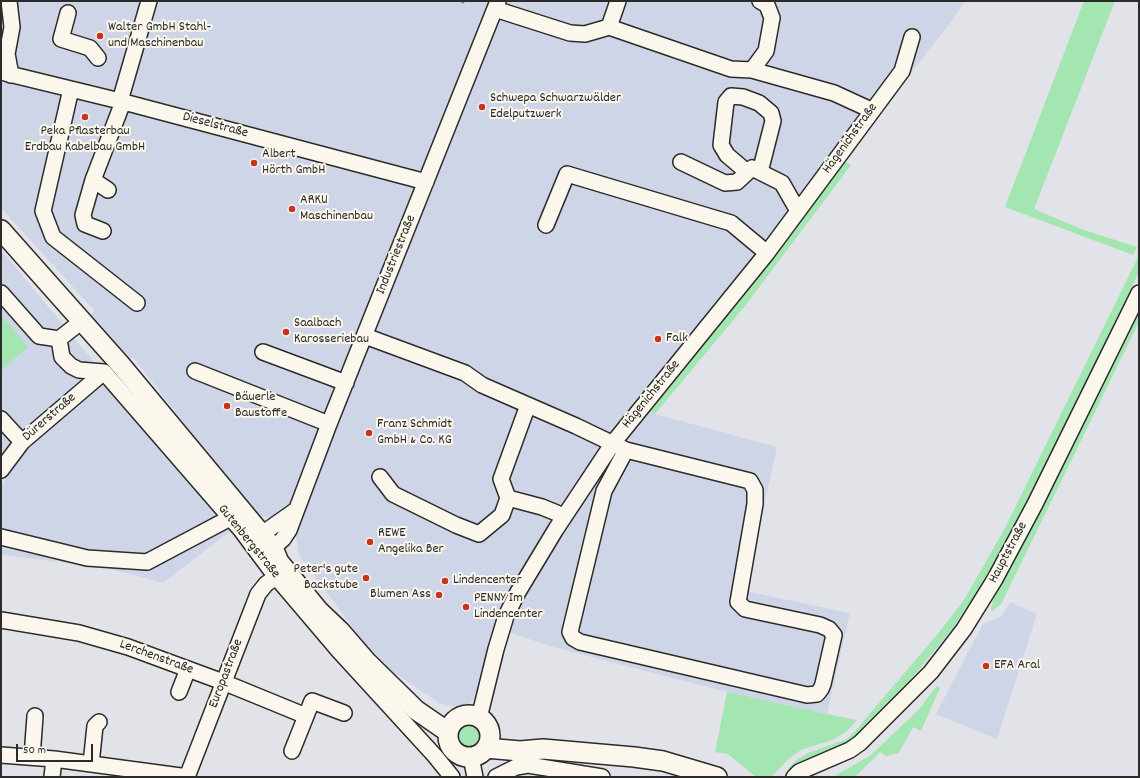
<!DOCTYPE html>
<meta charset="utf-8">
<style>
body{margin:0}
#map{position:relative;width:1140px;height:778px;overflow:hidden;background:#e1e3e9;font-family:Dekko,sans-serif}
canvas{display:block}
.frame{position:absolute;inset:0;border:2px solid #2b2b2b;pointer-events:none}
.scale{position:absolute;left:16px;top:744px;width:77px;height:18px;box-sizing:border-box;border:2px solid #2b2b2b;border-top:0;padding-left:5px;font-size:12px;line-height:14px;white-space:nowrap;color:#2b2b2b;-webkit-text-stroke:3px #fbf7ec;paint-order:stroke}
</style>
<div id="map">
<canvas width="1140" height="778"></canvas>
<div class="frame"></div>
<div class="scale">50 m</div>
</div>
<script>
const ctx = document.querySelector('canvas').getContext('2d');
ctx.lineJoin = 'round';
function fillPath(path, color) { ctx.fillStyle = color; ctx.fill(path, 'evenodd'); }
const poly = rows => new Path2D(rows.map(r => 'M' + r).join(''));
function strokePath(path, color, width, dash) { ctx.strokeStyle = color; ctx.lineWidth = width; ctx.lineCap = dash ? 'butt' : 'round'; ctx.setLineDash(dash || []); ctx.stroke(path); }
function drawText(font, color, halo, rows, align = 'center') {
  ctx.font = font + ' Dekko,sans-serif'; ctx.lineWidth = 4; ctx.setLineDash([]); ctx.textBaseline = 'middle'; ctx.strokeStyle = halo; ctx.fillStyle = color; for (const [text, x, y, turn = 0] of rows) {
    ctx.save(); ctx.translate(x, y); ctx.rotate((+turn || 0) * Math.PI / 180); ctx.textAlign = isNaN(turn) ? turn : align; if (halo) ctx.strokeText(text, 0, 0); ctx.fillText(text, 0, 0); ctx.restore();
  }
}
const built = poly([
 [1,1,965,1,951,22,647,410,655,414,777,447,745,591,850,613,827,714,727,692,553,647,508,632,518,595,494,628,474,699,469,705,463,708,441,704,392,671,359,636,299,555,296,537,318,472,303,466,289,505,274,518,258,516,241,497,133,357,120,364,82,321,95,311,1,208],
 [1,250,233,529,163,583,103,567,1,555,1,489,10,467,1,456],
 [1010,602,1037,614,997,739,936,714,983,624,1002,616]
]);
const green = poly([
 [1084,1,1115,1,1034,209,1084,230,1137,247,1133,255,1005,207],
 [841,159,851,165,745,306,655,414,647,410],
 [1139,255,1139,272,1013,531,980,588,952,629,899,694,860,735,847,745,790,774,788,771,789,767,798,759,808,753,847,739,855,731,936,636,964,600,1005,528],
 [1139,304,1139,322,1004,598,1001,604,992,611,991,609,995,594],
 [1,315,28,347,1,370],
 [937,686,940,688,921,731,913,727,899,753,886,756,880,752,855,777,833,777,871,755,919,709],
 [727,692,827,714,857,720,846,732,832,740,801,750,788,759,772,777,756,777,728,754,715,752],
 '453 736a15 15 0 1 1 30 0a15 15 0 1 1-30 0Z'
]);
const stream = poly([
 [462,1,463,2]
]);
const minor = poly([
 [9,1,12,27,7,54,11,75],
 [149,1,120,101,426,182],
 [495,9,570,33,585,34,609,27,731,69,752,70,766,51,772,18,767,5,760,1],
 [68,13,61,39,90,48,98,58],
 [609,27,618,1],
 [752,70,834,93,871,110],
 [1,72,120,101],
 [71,89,43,211,53,237,137,303],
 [681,162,725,183,737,182,752,168,782,183,798,211],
 [747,172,727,155,721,145,726,102,731,96,743,97,759,103,771,113,773,121,760,172],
 [93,180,108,190],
 [546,225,567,174,731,223,767,253],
 [103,231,85,224,83,215,93,180,123,102],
 [1,293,39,336,59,339,62,357,71,366,79,370,104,372,241,530,276,577,338,650,435,756,452,777],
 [365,336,465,373,482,385,576,426,626,450,750,481,755,490,755,504,738,602,745,609,820,625,829,629,834,635,823,684,821,689,817,694,807,695,580,642,573,638,570,632,604,491,626,450],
 [59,339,82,321],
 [263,352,346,383],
 [195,371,329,424],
 [1,419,22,442],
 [1,470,22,442,104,372],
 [380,477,393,494,456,525,479,534,502,515,508,498,501,479,528,405],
 [508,498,542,507,564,516],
 [262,534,296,510],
 [1,537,87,558,147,562,230,518],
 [273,548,283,539,289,530,329,424,498,1],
 [1,620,79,633,128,647,223,682,306,716],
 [179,692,188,669],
 [479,718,496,649,506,616,518,592,556,529,613,443,767,253,902,71,912,37],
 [292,751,312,701,344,713],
 [1,755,54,759,188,777],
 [32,757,35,716],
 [471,757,475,777],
 [91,764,95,726,99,722],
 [52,777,54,759],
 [187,777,258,594,266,584,276,577],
 [496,777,516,767,528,765,602,777],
 [794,777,799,772,850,750,860,743,931,672,964,629,995,579,1035,504,1139,293]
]);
const major = poly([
 [1,230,120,364,214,477,273,548,279,562,318,610,340,631,366,661,416,710,448,732],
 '448 736a21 21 0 1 1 42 0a21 21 0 1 1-42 0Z',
 [486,748,520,751,543,749,634,757,663,761,717,777]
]);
const markers = [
 [100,36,4,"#c8321e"],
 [482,107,4,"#c8321e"],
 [85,117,4,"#c8321e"],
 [254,163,4,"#c8321e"],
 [292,209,4,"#c8321e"],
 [286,332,4,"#c8321e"],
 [658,339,4,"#c8321e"],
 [227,406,4,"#c8321e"],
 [369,433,4,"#c8321e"],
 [370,542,4,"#c8321e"],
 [366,578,4,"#c8321e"],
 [445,581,4,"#c8321e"],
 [439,595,4,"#c8321e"],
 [466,607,4,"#c8321e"],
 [986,666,4,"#c8321e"]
];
const poiNames = [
 ["Walter GmbH Stahl-",108,28],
 ["und Maschinenbau",108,44],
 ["Schwepa Schwarzwälder",490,99],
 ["Edelputzwerk",490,115],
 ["Peka Pflasterbau",85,132,"center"],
 ["Erdbau Kabelbau GmbH",85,148,"center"],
 ["Albert",262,155],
 ["Hörth GmbH",262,171],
 ["ARKU",300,201],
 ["Maschinenbau",300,217],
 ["Saalbach",294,324],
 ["Karosseriebau",294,340],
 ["Falk",666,339],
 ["Bäuerle",235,398],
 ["Baustoffe",235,414],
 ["Franz Schmidt",377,425],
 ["GmbH & Co. KG",377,441],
 ["REWE",378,534],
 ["Angelika Ber",378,550],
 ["Peter's gute",358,570,"right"],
 ["Backstube",358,586,"right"],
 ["Lindencenter",453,581],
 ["Blumen Ass",431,595,"right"],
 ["PENNY Im",474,599],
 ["Lindencenter",474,615],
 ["EFA Aral",994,666]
];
const streetNames = [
 ["Dieselstraße",215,126,15],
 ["Hägenichstraße",851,139,-54],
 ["Industriestraße",397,255,-68],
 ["Hägenichstraße",652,395,-51],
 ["Dürerstraße",50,418,-41],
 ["Gutenbergstraße",248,542,51],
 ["Hauptstraße",1009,553,-62],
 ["Lerchenstraße",156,658,20],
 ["Europastraße",227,674,-69]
];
fillPath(built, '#ced5e7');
fillPath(green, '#a3e6b1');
strokePath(stream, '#6892a2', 3);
strokePath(minor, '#2b2b2b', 18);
strokePath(major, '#2b2b2b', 22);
strokePath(minor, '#fbf7ec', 15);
strokePath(major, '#fbf7ec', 19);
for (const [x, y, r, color] of markers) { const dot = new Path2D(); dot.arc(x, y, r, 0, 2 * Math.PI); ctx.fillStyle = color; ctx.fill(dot); strokePath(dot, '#fbf7ec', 1.5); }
drawText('14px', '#2b2b2b', '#fbf7ec', poiNames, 'left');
drawText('14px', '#2b2b2b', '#fbf7ec', streetNames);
</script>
